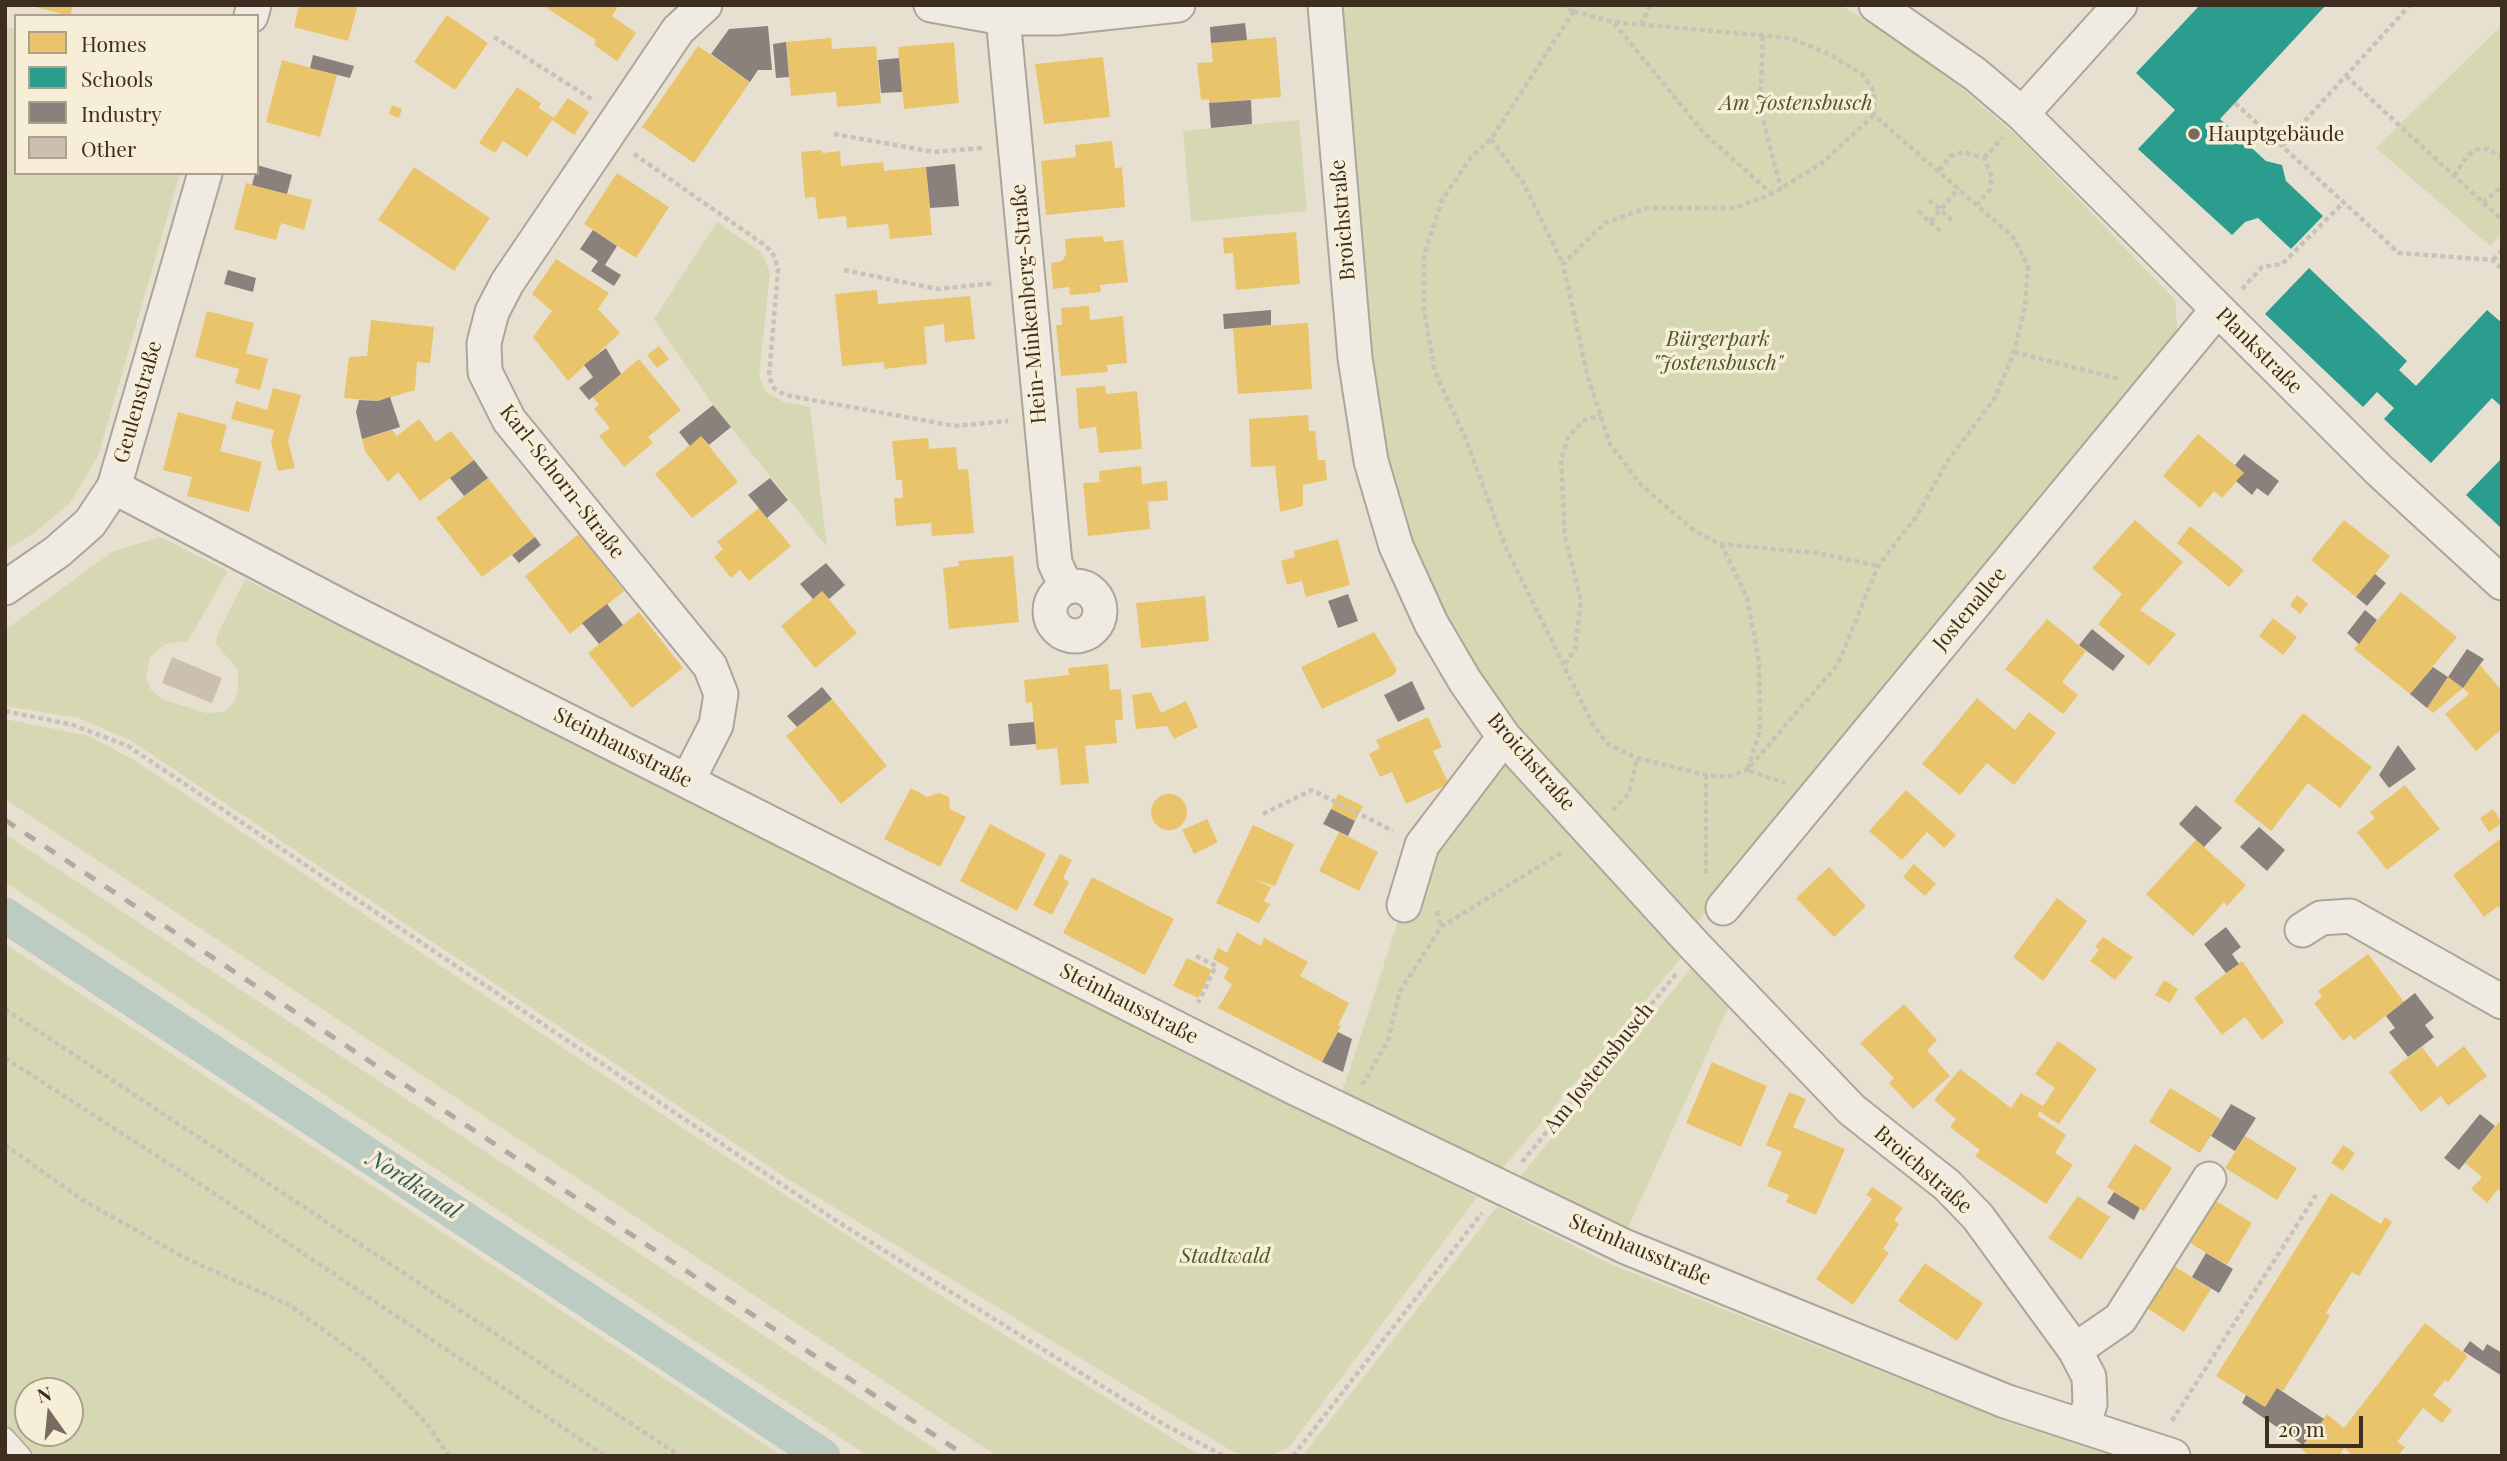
<!DOCTYPE html>
<meta charset="utf-8">
<style>
body{margin:0}
#map{position:relative;width:2507px;height:1461px;overflow:hidden;background:#e7e0d1;font-family:"Playfair Display",serif}
canvas{display:block}
.frame{position:absolute;inset:0;border:7px solid #3d2e20;pointer-events:none}
.legend{position:absolute;left:14px;top:14px;width:245px;height:161px;box-sizing:border-box;background:#f7eed8;border:2px solid #ada18e;margin:0;padding:9px 12px;list-style:none;font-size:21px;color:#3d2e20}
.legend li{display:flex;align-items:center;gap:14px;height:35px}
.legend b{width:35px;border:2px solid #ada18e}
.north{position:absolute;left:14px;top:1377px;width:70px;height:70px;box-sizing:border-box;background:#f7eed8;border:2px solid #ada18e;border-radius:50%;rotate:345deg;font-size:19px;font-weight:700;line-height:28px;text-align:center;color:#3d2e20}
.north::after{content:'';display:block;margin:auto;width:24px;height:32px;background:#786c5e;clip-path:polygon(50% 0,100% 100%,50% 72%,0 100%)}
.scale{position:absolute;left:2265px;top:1416px;width:98px;height:32px;box-sizing:border-box;border:4px solid #3d2e20;border-top:0;padding-left:9px;font-size:21px;line-height:24px;white-space:nowrap;color:#3d2e20;-webkit-text-stroke:5px #f7eed8;paint-order:stroke}
</style>
<div id="map">
<canvas width="2507" height="1461"></canvas>
<div class="frame"></div>
<ul class="legend">
<li><b style="height:19px;background:#e9c46a"></b>Homes</li>
<li><b style="height:19px;background:#2a9d8f"></b>Schools</li>
<li><b style="height:19px;background:#8a817c"></b>Industry</li>
<li><b style="height:19px;background:#cbbfb2"></b>Other</li>
</ul>
<div class="north">N</div>
<div class="scale">20 m</div>
</div>
<script>
const ctx = document.querySelector('canvas').getContext('2d');
ctx.lineJoin = 'round';
function fillPath(path, color) { ctx.fillStyle = color; ctx.fill(path, 'evenodd'); }
const poly = rows => new Path2D(rows.map(r => 'M' + r).join(''));
function strokePath(path, color, width, dash) { ctx.strokeStyle = color; ctx.lineWidth = width; ctx.lineCap = dash ? 'butt' : 'round'; ctx.setLineDash(dash || []); ctx.stroke(path); }
function drawText(font, color, halo, rows, align = 'center') {
  ctx.font = font + ' "Playfair Display",serif'; ctx.lineWidth = 7; ctx.setLineDash([]); ctx.textBaseline = 'middle'; ctx.strokeStyle = halo; ctx.fillStyle = color; for (const [text, x, y, turn = 0] of rows) {
    ctx.save(); ctx.translate(x, y); ctx.rotate((+turn || 0) * Math.PI / 180); ctx.textAlign = isNaN(turn) ? turn : align; if (halo) ctx.strokeText(text, 0, 0); ctx.fillText(text, 0, 0); ctx.restore();
  }
}
const green = poly([
 [1335,5,1841,5,1893,37,1959,86,2020,139,2175,300,2178,337,1695,925,1507,720,1444,620,1409,538,1383,456,1368,359],
 [2502,25,2502,234,2490,246,2376,148],
 [5,26,16,29,16,173,180,173,98,456,70,503,34,533,5,551],
 [1299,120,1307,211,1191,222,1183,131],
 [717,222,761,252,770,272,759,376,766,392,784,402,810,407,827,547,713,405,654,319],
 [160,537,228,571,188,641,165,644,150,657,146,676,150,689,164,700,206,713,225,712,233,703,238,691,238,670,216,644,217,636,245,579,1477,1197,1289,1447,1270,1456,1235,1453,788,1179,130,740,78,718,5,706,5,630,112,552],
 [5,719,89,736,134,760,687,1131,930,1289,1201,1456,997,1456,5,799],
 [1504,764,1684,955,1501,1170,1342,1093,1399,918,1429,856],
 [5,834,946,1456,868,1456,5,882],
 [5,944,782,1456,5,1456],
 [28,1391,70,1391,70,1433,28,1433],
 [1694,965,1730,1003,1627,1230,1519,1178],
 [1497,1207,1610,1264,2008,1422,2112,1456,1302,1456]
]);
const homes = poly([
 [28,5,73,5,70,16],
 [299,5,358,5,348,41,294,27],
 [542,5,619,5,612,16,636,33,617,61,594,45,596,40],
 [447,15,488,43,455,90,414,62],
 [1276,37,1281,97,1209,103,1209,99,1201,100,1197,63,1213,62,1211,43],
 [831,38,832,49,876,46,881,103,837,107,836,92,791,96,786,42],
 [954,42,959,103,904,109,898,47],
 [698,46,750,82,694,163,642,127],
 [1103,57,1110,117,1044,124,1035,64],
 [282,60,337,75,320,137,266,122],
 [517,87,541,103,539,108,554,118,568,98,589,112,574,135,552,120,527,157,503,141,495,153,479,143],
 [392,105,402,109,399,118,389,114],
 [1112,141,1115,168,1122,167,1125,207,1046,215,1041,161,1076,157,1075,145],
 [822,150,822,153,840,151,841,166,883,162,884,171,926,167,932,235,890,239,888,224,847,228,846,216,818,219,815,197,805,198,801,152],
 [414,167,490,218,454,271,378,220],
 [617,173,669,207,636,258,584,224],
 [246,183,312,200,304,230,281,223,276,240,234,229],
 [1296,232,1300,284,1236,290,1233,253,1224,254,1223,238],
 [1103,236,1104,242,1123,240,1128,282,1100,285,1101,292,1070,295,1069,287,1053,289,1051,263,1062,261,1066,255,1065,239],
 [556,259,609,293,598,309,620,333,568,381,533,337,552,311,532,294],
 [877,290,878,304,970,296,975,339,945,342,944,324,924,327,927,364,884,369,884,362,842,366,835,294],
 [1089,306,1090,320,1123,316,1127,363,1107,365,1108,372,1061,376,1056,325,1062,325,1061,308],
 [207,311,254,323,246,353,268,359,260,390,235,383,239,369,195,357],
 [371,320,434,327,430,363,417,362,415,390,378,401,344,398,349,357,367,356],
 [1308,323,1312,389,1238,394,1233,328],
 [659,346,669,359,657,368,647,355],
 [639,359,681,410,648,437,653,443,624,467,599,436,610,428,594,409,599,405,593,397],
 [1105,386,1106,394,1137,391,1142,449,1099,453,1096,427,1079,429,1076,388],
 [273,388,301,395,288,441,295,468,278,471,271,442,274,430,231,419,236,401,267,410],
 [178,412,227,425,220,451,262,462,249,512,187,496,192,477,163,470],
 [1308,415,1309,431,1315,431,1318,460,1325,460,1327,480,1303,485,1303,506,1280,512,1275,466,1251,467,1249,419],
 [419,419,436,442,451,431,474,460,420,501,398,472,388,482,365,451,362,439,392,430,397,436],
 [2198,434,2244,473,2222,498,2214,491,2200,508,2163,476],
 [701,436,738,482,692,518,655,474],
 [928,438,929,449,956,447,958,470,968,469,974,533,932,536,931,523,896,526,894,498,903,498,902,480,896,480,892,441],
 [1141,466,1142,484,1167,481,1168,500,1148,502,1150,529,1088,536,1083,483,1100,482,1099,471],
 [488,478,535,537,482,577,436,518],
 [759,508,791,546,749,581,740,570,731,578,714,557,723,549,717,542],
 [2135,520,2183,562,2140,610,2176,634,2149,666,2098,624,2122,594,2092,568],
 [2344,520,2390,556,2356,597,2311,560],
 [2190,526,2244,570,2229,587,2177,543],
 [579,534,624,591,570,634,525,576],
 [1338,539,1350,585,1306,597,1302,581,1287,585,1281,561,1295,557,1294,551],
 [1013,556,1019,622,949,629,943,568,959,566,958,561],
 [822,591,857,633,815,668,781,626],
 [2401,592,2457,637,2410,694,2354,649],
 [2297,595,2308,604,2300,614,2290,605],
 [1205,596,1209,641,1141,648,1136,603],
 [639,612,683,668,632,708,588,653],
 [2273,618,2297,637,2283,655,2259,636],
 [2047,619,2086,651,2062,682,2078,695,2063,714,2005,669],
 [1374,632,1397,670,1394,675,1322,709,1301,667],
 [1108,664,1110,690,1121,689,1123,720,1115,720,1117,743,1085,746,1089,783,1061,785,1057,748,1036,750,1032,702,1026,703,1024,680,1069,675,1068,668],
 [2480,665,2502,691,2502,729,2476,751,2445,714,2469,694,2463,688,2433,713,2427,708,2448,677,2463,688],
 [1151,692,1161,713,1186,701,1198,727,1174,739,1167,726,1136,729,1132,695],
 [1977,698,2015,730,2029,712,2056,733,2014,785,1987,763,1960,795,1922,764],
 [832,699,887,766,841,804,786,736],
 [2303,713,2372,767,2340,808,2308,783,2271,831,2234,801],
 [1428,717,1442,747,1433,751,1449,784,1406,804,1392,772,1380,777,1369,754,1380,748,1376,740],
 [2405,785,2440,829,2387,870,2357,832,2375,818,2370,812],
 [911,788,927,797,939,793,949,797,950,809,966,817,940,867,884,839],
 [1906,790,1956,835,1944,848,1927,832,1902,860,1869,831],
 [1338,794,1363,806,1355,821,1331,809],
 '1151 812a18 18 0 1 1 36 0a18 18 0 1 1-36 0Z',
 [2493,809,2502,823,2489,832,2480,818],
 [1207,819,1218,842,1194,854,1182,830],
 [990,824,1046,854,1017,911,960,881],
 [1253,825,1294,844,1275,886,1254,879,1271,887,1264,901,1270,904,1259,923,1216,903],
 [1339,832,1378,852,1359,891,1319,871],
 [2500,839,2502,911,2498,906,2484,917,2453,875],
 [2196,840,2246,885,2227,906,2224,902,2193,936,2146,894],
 [1060,854,1072,860,1063,878,1069,882,1052,915,1033,905],
 [1914,864,1936,884,1925,896,1903,877],
 [1829,867,1866,906,1834,937,1796,898],
 [1092,877,1174,919,1145,975,1063,933],
 [2057,898,2087,921,2043,981,2013,957],
 [1237,932,1261,946,1264,938,1308,962,1300,976,1349,1003,1338,1025,1341,1026,1322,1062,1218,1008,1232,985,1224,978,1229,968,1213,959,1218,948,1227,953],
 [2103,937,2133,957,2115,980,2090,961,2099,950,2095,947],
 [2368,954,2404,1002,2354,1040,2350,1035,2343,1041,2314,1003,2322,997,2318,991],
 [1187,958,1212,970,1198,998,1173,986],
 [2242,961,2284,1022,2262,1040,2245,1017,2222,1035,2194,998],
 [2164,980,2178,989,2170,1003,2155,995],
 [1904,1004,1937,1040,1927,1050,1950,1076,1913,1109,1889,1083,1894,1078,1860,1043],
 [2058,1041,2097,1069,2059,1124,2039,1111,2038,1116,2066,1135,2055,1153,2073,1165,2046,1204,1975,1156,1980,1150,1950,1127,1956,1119,1934,1100,1960,1069,2011,1108,2021,1093,2043,1106,2055,1088,2035,1074],
 [2464,1046,2487,1076,2448,1106,2441,1096,2421,1112,2389,1072,2422,1047,2437,1067],
 [1712,1062,1767,1086,1741,1147,1686,1123],
 [2170,1088,2221,1119,2200,1153,2149,1122],
 [1789,1092,1806,1099,1793,1127,1845,1149,1816,1215,1786,1202,1789,1195,1767,1186,1782,1152,1766,1145],
 [2499,1122,2502,1125,2502,1193,2498,1189,2487,1203,2471,1189,2482,1177,2465,1163],
 [2245,1136,2297,1168,2277,1200,2225,1168],
 [2135,1144,2172,1168,2144,1211,2107,1187],
 [2343,1145,2355,1153,2343,1171,2331,1163],
 [1872,1187,1903,1208,1894,1220,1899,1224,1883,1249,1889,1253,1853,1305,1816,1279,1872,1199,1866,1195],
 [2331,1193,2381,1224,2385,1217,2392,1222,2359,1276,2352,1272,2326,1313,2330,1316,2283,1391,2277,1388,2265,1407,2216,1376],
 [2078,1196,2110,1217,2081,1260,2048,1238],
 [2216,1201,2252,1223,2227,1265,2190,1243],
 [1925,1263,1983,1303,1957,1341,1898,1301],
 [2174,1266,2211,1289,2184,1332,2147,1308],
 [2425,1323,2468,1356,2448,1382,2445,1380,2433,1395,2452,1410,2442,1423,2423,1408,2397,1442,2405,1447,2398,1456,2354,1456,2344,1448,2339,1456,2310,1456,2301,1449,2327,1414,2344,1428]
]);
const schools = poly([
 [2200,5,2326,5,2220,119,2266,161,2282,165,2286,181,2323,216,2291,249,2258,218,2245,222,2232,235,2138,149,2175,110,2136,73],
 [2309,268,2407,361,2399,370,2416,386,2487,310,2502,323,2502,407,2492,398,2431,463,2384,419,2394,408,2377,392,2363,407,2265,314],
 [2502,458,2502,529,2466,495]
]);
const industry = poly([
 [1245,23,1247,40,1211,43,1210,27],
 [768,26,772,70,758,70,750,82,711,54,729,29],
 [786,42,789,77,776,78,773,44],
 [313,55,354,66,350,78,310,68],
 [899,58,902,92,881,93,878,60],
 [1251,100,1252,124,1211,128,1209,103],
 [955,164,959,206,930,208,926,167],
 [257,165,292,175,287,194,252,185],
 [593,230,617,246,605,265,621,275,614,286,591,271,598,261,580,249],
 [228,270,256,278,253,292,224,284],
 [1271,310,1271,325,1224,329,1223,314],
 [606,348,621,374,589,400,579,388,593,377,584,365],
 [390,397,400,427,362,439,356,412,359,400,378,401],
 [713,405,731,427,709,445,701,436,690,446,679,432],
 [2244,454,2279,481,2268,496,2257,488,2252,495,2236,481,2244,473,2235,465],
 [474,460,488,478,464,496,450,478],
 [770,478,788,500,767,518,748,495],
 [535,537,541,545,519,563,512,555],
 [826,563,845,585,829,599,822,591,813,599,800,584],
 [2375,574,2386,583,2367,606,2356,597],
 [1348,594,1358,621,1338,628,1328,601],
 [607,604,623,625,599,644,582,623],
 [2365,610,2377,620,2359,644,2347,633],
 [2092,629,2125,656,2113,671,2079,645],
 [2467,649,2484,659,2463,688,2448,677],
 [2433,667,2448,677,2427,708,2410,694],
 [1412,681,1425,709,1398,722,1384,695],
 [822,687,832,699,797,727,787,716],
 [1034,722,1036,744,1010,746,1008,724],
 [2398,745,2416,769,2389,788,2379,775],
 [2196,805,2222,828,2204,847,2179,824],
 [1331,809,1355,821,1348,836,1323,824],
 [2259,827,2285,850,2267,871,2240,847],
 [2226,927,2241,947,2232,954,2239,964,2226,973,2204,944],
 [2415,993,2434,1018,2425,1025,2434,1037,2408,1057,2389,1032,2395,1028,2386,1016],
 [1338,1032,1352,1039,1343,1072,1322,1062],
 [2231,1104,2256,1118,2235,1151,2211,1136],
 [2480,1114,2495,1126,2459,1170,2444,1158],
 [2114,1192,2140,1208,2134,1220,2107,1203],
 [2206,1253,2233,1269,2219,1293,2192,1277],
 [2470,1341,2483,1351,2487,1344,2502,1353,2502,1376,2463,1351],
 [2277,1388,2324,1419,2303,1445,2242,1403,2246,1395,2265,1407]
]);
const canal = poly([
 [5,915,823,1456]
]);
const building = poly([
 [172,657,222,678,212,703,162,683]
]);
const path = poly([
 [1561,5,1574,11],
 [1574,11,1613,22,1790,38,1829,54,1862,74,1874,91,1874,115,2013,237,2028,266,2025,307,2014,352,1995,398,1949,459,1916,517,1878,566,1838,664,1747,770,1727,777,1706,775,1637,758,1608,744,1593,725,1506,548,1465,437,1435,372,1424,310,1424,255,1442,200,1471,157,1491,139,1574,11],
 [1614,23,1704,133,1772,194],
 [1641,25,1650,5],
 [1763,36,1760,108,1781,189],
 [494,37,593,100],
 [2346,76,2502,220],
 [2235,103,2399,253,2493,260,2502,269],
 [1874,115,1822,163,1772,194,1734,208,1647,208,1605,223,1563,264,1587,374,1610,444,1641,485,1695,531,1720,544,1817,553,1878,566],
 [834,134,934,152,982,148],
 [1491,139,1523,182,1563,264],
 [2282,146,2410,5],
 [634,154,766,246,775,257,778,270,769,377,774,388,785,395,955,426,1008,421],
 [1984,158,2002,138],
 [1939,170,1951,156,1964,152,1984,158,1992,178,1989,191,1978,204],
 [2454,176,2468,155,2478,149,2488,149,2502,158],
 [1929,200,1953,221],
 [2483,203,2502,186],
 [1918,211,1930,222,1959,188],
 [1930,222,1943,233],
 [2493,260,2502,251],
 [844,270,937,289,995,283],
 [2242,289,2262,267,2282,264,2343,203],
 [2014,352,2119,379],
 [1721,544,1747,597,1759,661,1760,731,1747,770,1785,783],
 [1565,664,1575,649,1581,600,1565,537,1561,460,1568,437,1583,421,1600,415],
 [5,711,73,725,128,746,832,1218,1163,1424,1224,1456],
 [1706,775,1706,877],
 [1613,810,1629,793,1637,758],
 [1263,814,1312,790,1393,831],
 [1437,911,1441,927],
 [1196,956,1216,966,1198,1003],
 [5,1009,680,1456],
 [5,1058,182,1172,605,1456],
 [1362,1085,1388,1041,1400,991,1441,927,1564,851],
 [5,1145,84,1201,187,1259,289,1305,365,1360,428,1425,449,1456],
 [1522,1162,1676,974],
 [2172,1421,2316,1195],
 [1293,1456,1482,1213]
]);
const lane = poly([
 [5,1437,22,1456]
]);
const street = poly([
 [931,5,1003,18,1057,18,1178,5],
 [1325,5,1355,358,1371,461,1396,546,1431,623,1465,681,1504,737,1694,945,1852,1110,1947,1185,1978,1217,2075,1350,2089,1377,2090,1404,2083,1426],
 [1876,5,1975,74,2022,114,2380,471,2502,583],
 [251,16,254,5],
 [1003,18,1055,563,1066,587],
 [2022,114,2120,5],
 [114,487,350,611,1295,1088,1626,1247,2005,1401,2173,1456],
 '1050 611a25 25 0 1 1 50 0a25 25 0 1 1-50 0Z',
 [5,588,57,552,90,523,114,487,205,173],
 [688,780,716,725,721,694,710,666,509,420,485,372,484,343,492,312,507,283,678,30,705,5],
 [1404,905,1422,845,1504,737],
 [1723,908,2217,310],
 [2302,930,2321,918,2350,916,2502,1002],
 [2075,1350,2120,1319,2209,1179]
]);
const rail = poly([
 [5,820,966,1456]
]);
const markers = [
 [2194,134,7,"#786c5e"]
];
const parkNames = [
 ["Am Jostensbusch",1796,103],
 ["Bürgerpark",1718,339],
 ["\"Jostensbusch\"",1718,363],
 ["Stadtwald",1225,1256]
];
const poiNames = [
 ["Hauptgebäude",2208,134]
];
const streetNames = [
 ["Broichstraße",1343,220,-95],
 ["Hein-Minkenberg-Straße",1029,304,-95],
 ["Plankstraße",2259,351,45],
 ["Geulenstraße",138,402,-74],
 ["Karl-Schorn-Straße",562,482,52],
 ["Jostenallee",1970,609,-50],
 ["Steinhausstraße",623,748,27],
 ["Broichstraße",1531,762,49],
 ["Steinhausstraße",1129,1004,27],
 ["Am Jostensbusch",1599,1068,-51],
 ["Broichstraße",1923,1170,41],
 ["Steinhausstraße",1640,1250,23]
];
const waterNames = [
 ["Nordkanal",414,1185,33]
];
fillPath(green, '#d6d7b3');
fillPath(homes, '#e9c46a');
fillPath(schools, '#2a9d8f');
fillPath(industry, '#8a817c');
strokePath(canal, '#bcccc2', 35);
fillPath(building, '#cbbfb2');
strokePath(lane, '#ada599', 21);
strokePath(street, '#ada599', 37);
strokePath(path, '#c8c2b9', 4.5, [5, 3.5]);
strokePath(lane, '#efebe3', 18);
strokePath(street, '#efebe3', 33);
strokePath(rail, '#afaaa2', 5, [12, 12]);
for (const [x, y, r, color] of markers) { const dot = new Path2D(); dot.arc(x, y, r, 0, 2 * Math.PI); ctx.fillStyle = color; ctx.fill(dot); strokePath(dot, '#f7eed8', 2.5); }
drawText('italic 21px', '#4d5a26', '#f7eed8', parkNames);
drawText('21px', '#3d2e20', '#f7eed8', poiNames, 'left');
drawText('21px', '#3d2e20', '#f7eed8', streetNames);
drawText('italic 23px', '#2f5d5a', '#f7eed8', waterNames);
</script>
